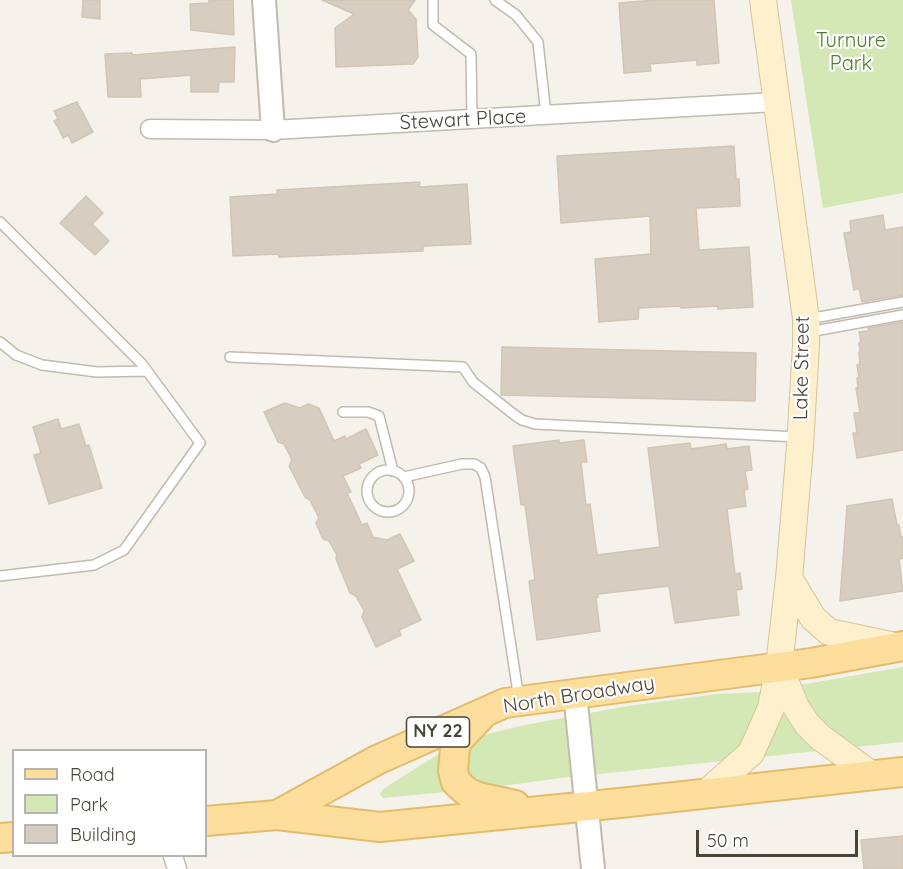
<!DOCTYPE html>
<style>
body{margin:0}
#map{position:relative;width:903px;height:869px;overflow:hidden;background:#f5f2eb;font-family:Quicksand,sans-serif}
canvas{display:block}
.legend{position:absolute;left:12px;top:749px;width:195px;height:108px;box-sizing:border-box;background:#fff;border:2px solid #b7b4b0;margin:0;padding:8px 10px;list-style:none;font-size:18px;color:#4a4339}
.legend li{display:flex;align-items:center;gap:12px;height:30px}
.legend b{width:30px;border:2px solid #b7b4b0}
.scale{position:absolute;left:696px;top:830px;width:162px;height:27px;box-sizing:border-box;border:3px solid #4a4339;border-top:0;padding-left:8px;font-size:18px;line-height:21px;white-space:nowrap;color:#4a4339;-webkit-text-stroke:4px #fff;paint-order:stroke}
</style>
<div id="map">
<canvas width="903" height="869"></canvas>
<ul class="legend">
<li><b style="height:8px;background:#fdde9d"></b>Road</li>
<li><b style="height:16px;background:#d3e8b5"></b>Park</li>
<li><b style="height:16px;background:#d7cec1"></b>Building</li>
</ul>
<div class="scale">50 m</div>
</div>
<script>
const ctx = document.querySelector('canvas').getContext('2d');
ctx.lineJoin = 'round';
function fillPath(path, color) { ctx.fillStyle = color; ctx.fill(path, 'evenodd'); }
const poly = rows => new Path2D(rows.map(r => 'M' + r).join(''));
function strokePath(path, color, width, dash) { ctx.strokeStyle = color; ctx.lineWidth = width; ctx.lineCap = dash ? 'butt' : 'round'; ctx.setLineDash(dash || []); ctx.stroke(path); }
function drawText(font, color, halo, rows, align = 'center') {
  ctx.font = font + ' Quicksand,sans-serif'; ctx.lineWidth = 4.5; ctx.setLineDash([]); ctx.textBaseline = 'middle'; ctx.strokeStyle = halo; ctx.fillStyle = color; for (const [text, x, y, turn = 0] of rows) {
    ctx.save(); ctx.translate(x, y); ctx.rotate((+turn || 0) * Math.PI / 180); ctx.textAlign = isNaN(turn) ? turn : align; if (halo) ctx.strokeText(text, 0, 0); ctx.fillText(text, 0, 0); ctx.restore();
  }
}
const green = poly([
 [791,0,903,0,903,193,823,208],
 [903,667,903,742,561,778,487,788,383,798,380,794,383,789,432,758,475,737,525,725,622,707,716,694,759,692]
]);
const building = poly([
 [83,0,100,0,100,19,82,17,83,0],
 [209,0,233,0,234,35,191,30,190,4,209,3,209,0],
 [322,0,415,0,408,10,416,19,418,57,413,64,336,67,335,28,354,14,322,0],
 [655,0,714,0,719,63,697,65,697,60,650,64,651,71,624,73,619,3,655,0],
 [235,47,234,82,219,82,218,92,191,92,191,75,140,79,141,97,108,97,105,54,132,53,132,55,235,47],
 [77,102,93,132,72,143,68,135,63,138,59,129,54,121,58,119,54,111,77,102],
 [734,146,736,179,739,179,740,206,696,208,699,250,749,247,753,307,718,309,718,306,681,308,681,306,639,308,638,319,599,322,595,259,651,254,650,216,561,223,557,156,734,146],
 [420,182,419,187,467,184,471,244,423,246,423,251,279,257,278,254,233,256,230,197,277,194,277,190,420,182],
 [86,196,103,213,92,224,109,241,95,255,60,223,86,196],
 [883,215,885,230,903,227,903,295,862,302,859,288,854,290,844,233,851,232,850,221,883,215],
 [903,322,903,450,857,458,853,433,857,433,854,413,860,413,856,388,858,388,857,378,859,378,857,365,860,364,859,352,860,351,859,343,861,342,859,332,869,331,868,328,903,322],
 [502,347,756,353,755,401,501,395,502,347],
 [285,403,300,408,308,404,319,408,334,441,345,436,346,439,366,429,378,455,359,464,361,468,343,476,351,492,347,493,362,525,367,523,373,537,387,540,400,534,414,561,397,569,421,620,399,630,401,635,376,647,362,617,364,611,356,596,350,593,336,559,337,555,329,541,323,539,316,523,319,518,310,500,305,497,289,466,292,460,284,444,278,442,264,412,285,403],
 [58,419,61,429,79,424,86,446,89,445,102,488,49,504,34,455,41,453,33,427,58,419],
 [559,440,559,443,584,440,587,462,581,462,586,505,590,504,597,555,660,547,648,448,690,443,691,449,726,444,727,449,749,446,752,470,745,471,748,489,744,490,746,506,727,509,735,574,740,573,742,589,736,590,739,615,675,623,669,586,598,594,598,597,596,598,600,631,537,640,529,581,535,580,525,505,521,505,513,446,559,440],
 [892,499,897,525,899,525,901,537,903,537,903,558,899,559,903,591,840,601,847,506,892,499],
 [903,836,903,869,864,869,861,840,903,836]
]);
const service = poly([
 [433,0,433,25,471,54,472,120],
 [495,0,516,15,538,42,546,115],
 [0,222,142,364,200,443,124,550,94,565,0,576],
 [808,319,903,302],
 [809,332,903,315],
 [0,342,16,355,42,365,97,372,146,371],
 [230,357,463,367,473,382,512,413,522,420,535,424,798,437],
 [343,412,368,412,379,416,393,471],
 '367 491a21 21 0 1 1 42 0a21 21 0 1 1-42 0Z',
 [404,477,462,464,474,464,481,468,485,477,519,699]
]);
const minor = poly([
 [150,129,273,130,776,102],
 [173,856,177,869]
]);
const tertiary = poly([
 [264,0,273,130],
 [575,693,593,869]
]);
const secondary = poly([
 [789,578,813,618,829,632,895,646],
 [779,666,796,707,807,724,820,737,872,775],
 [706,793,751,753,771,708,779,666,789,578,800,446,806,345,806,319,763,0]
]);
const primary = poly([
 [480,717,458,740,455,748,453,771,456,782,467,792,478,797,515,805],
 [277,815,377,760,505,703,811,663,903,646],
 [206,821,277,815,380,827,620,803,903,772],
 [0,838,14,837]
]);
const shields = [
 [438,732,63]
];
const shieldNames = [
 ["NY 22",438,732]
];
const parkNames = [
 ["Turnure",851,41],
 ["Park",851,64]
];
const streetNames = [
 ["Stewart Place",463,120,-3],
 ["Lake Street",802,368,-89],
 ["North Broadway",579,695,-9]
];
fillPath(green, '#d3e8b5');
fillPath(building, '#d7cec1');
strokePath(building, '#d2c5b4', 1.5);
strokePath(service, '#c1baae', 12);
strokePath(minor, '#c1baae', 21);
strokePath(tertiary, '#c1baae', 26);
strokePath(secondary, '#d4c49c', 28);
strokePath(primary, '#e3bb6c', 32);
strokePath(service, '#fff', 9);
strokePath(minor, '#fff', 18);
strokePath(tertiary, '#fff', 22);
strokePath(secondary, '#fef0cd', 26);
strokePath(primary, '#fdde9d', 28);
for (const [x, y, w] of shields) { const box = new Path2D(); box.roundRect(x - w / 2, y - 15, w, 30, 4.5); ctx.fillStyle = '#fff'; ctx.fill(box); strokePath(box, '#4a4339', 1.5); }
drawText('bold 18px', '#4a4339', null, shieldNames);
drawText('20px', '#4d7c2c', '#fff', parkNames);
drawText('20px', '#4a4339', '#fff', streetNames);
</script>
